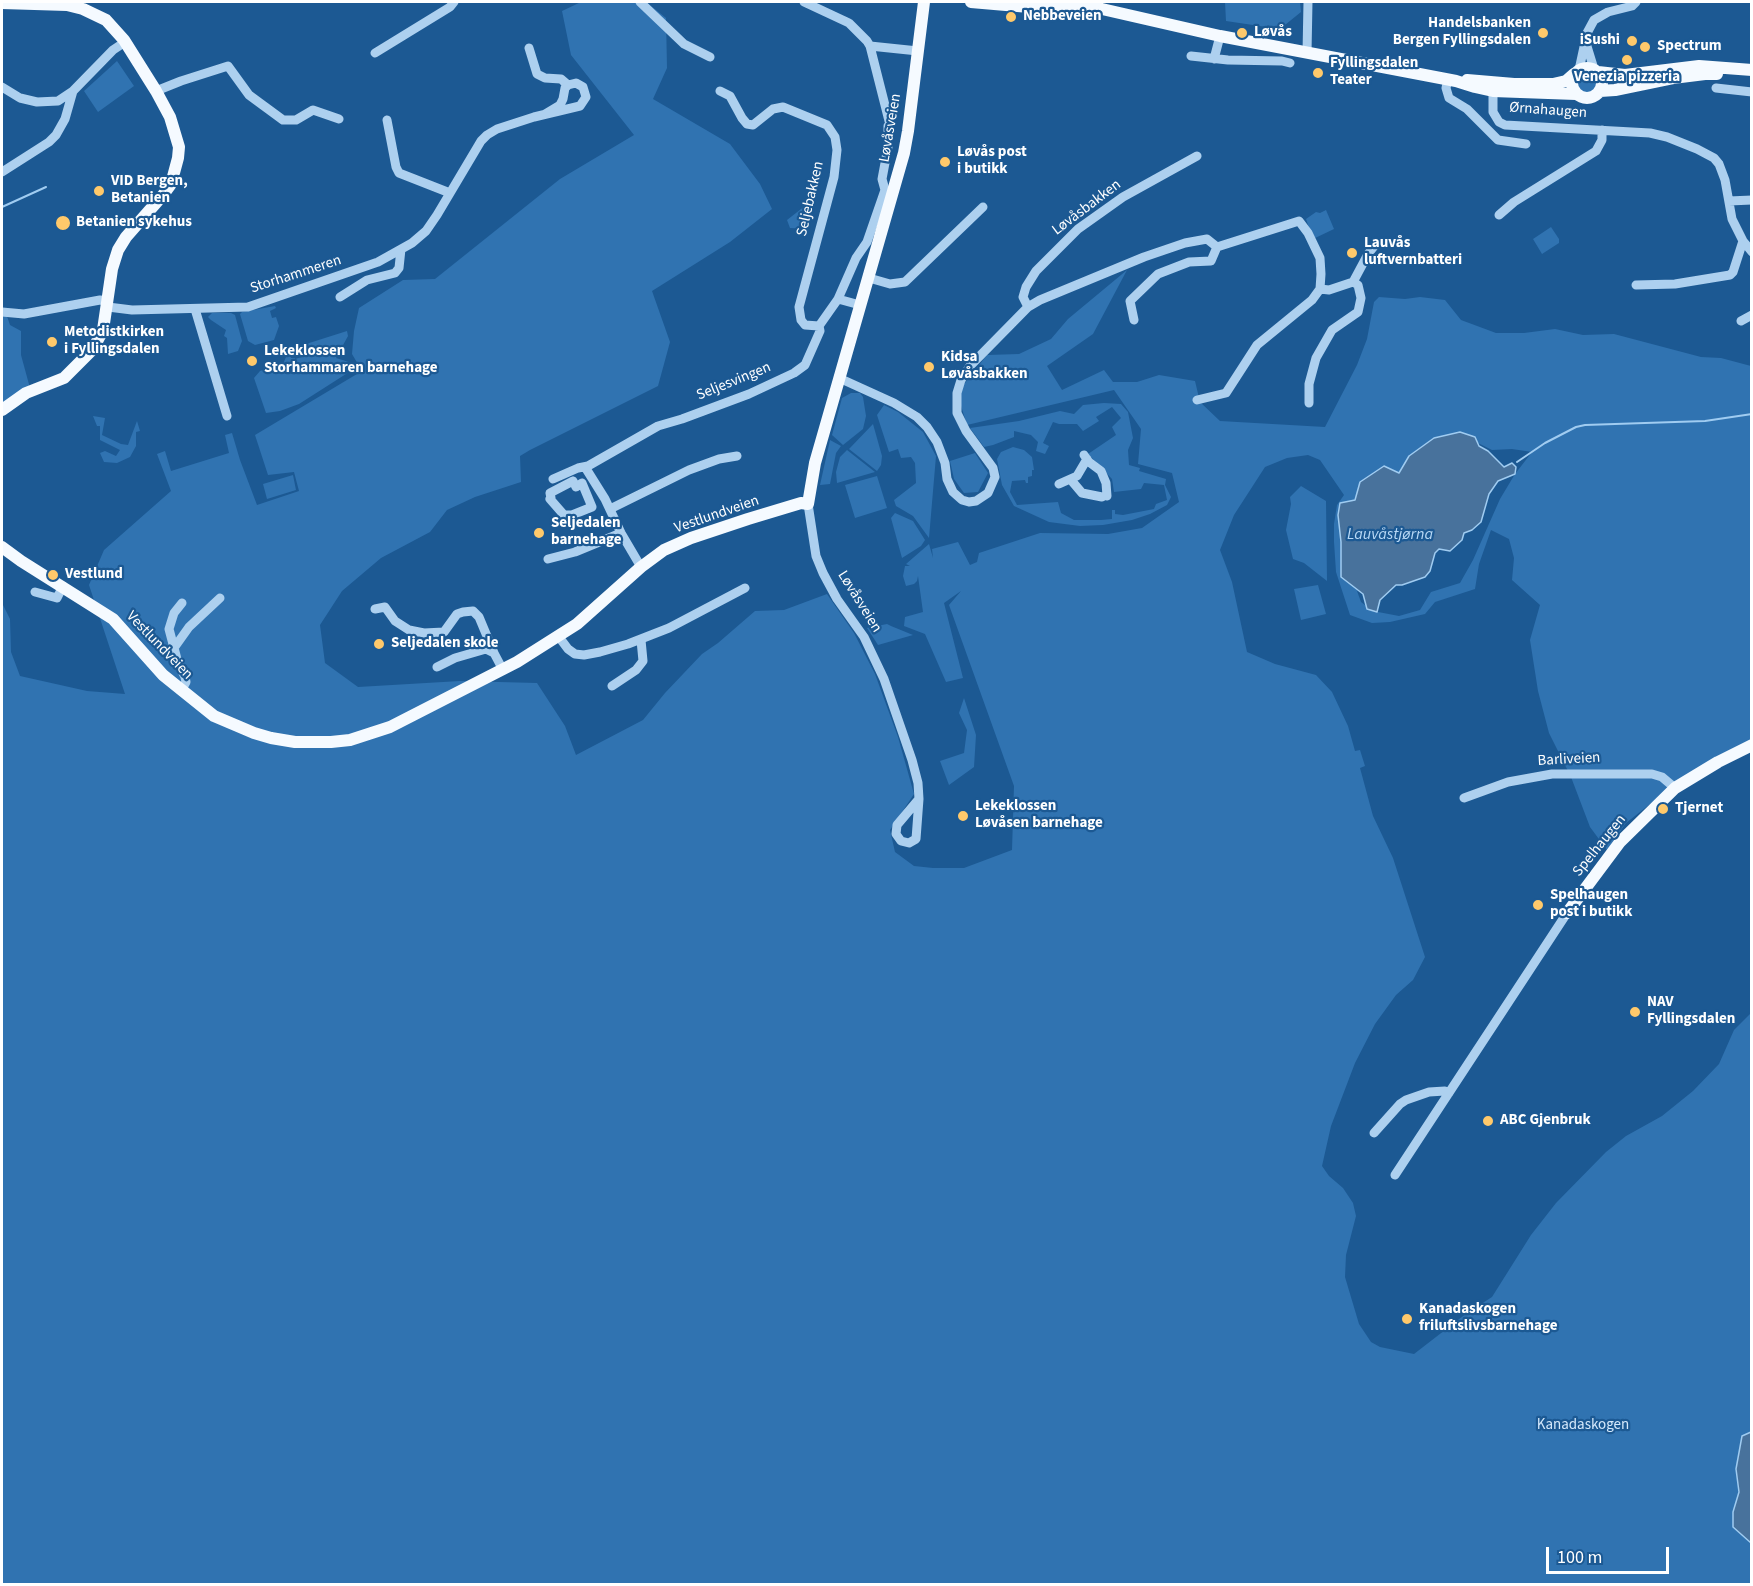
<!DOCTYPE html>
<meta charset="utf-8">
<style>
body{margin:0}
#map{position:relative;width:1753px;height:1586px;overflow:hidden;background:#1c5993;font-family:"Source Sans 3",sans-serif}
canvas{display:block}
.frame{position:absolute;inset:0;border:3px solid #fff;pointer-events:none}
.scale{position:absolute;left:1546px;top:1547px;width:123px;height:27px;box-sizing:border-box;border:3px solid #fff;border-top:0;padding-left:8px;font-size:18px;line-height:21px;white-space:nowrap;color:#fff;-webkit-text-stroke:4px #1c5993;paint-order:stroke}
</style>
<div id="map">
<canvas width="1753" height="1586"></canvas>
<div class="frame"></div>
<div class="scale">100 m</div>
</div>
<script>
const ctx = document.querySelector('canvas').getContext('2d');
ctx.lineJoin = 'round';
function fillPath(path, color) { ctx.fillStyle = color; ctx.fill(path, 'evenodd'); }
const poly = rows => new Path2D(rows.map(r => 'M' + r).join(''));
function strokePath(path, color, width, dash) { ctx.strokeStyle = color; ctx.lineWidth = width; ctx.lineCap = dash ? 'butt' : 'round'; ctx.setLineDash(dash || []); ctx.stroke(path); }
function drawText(font, color, halo, rows, align = 'center') {
  ctx.font = font + ' "Source Sans 3",sans-serif'; ctx.lineWidth = 4.5; ctx.setLineDash([]); ctx.textBaseline = 'middle'; ctx.strokeStyle = halo; ctx.fillStyle = color; for (const [text, x, y, turn = 0] of rows) {
    ctx.save(); ctx.translate(x, y); ctx.rotate((+turn || 0) * Math.PI / 180); ctx.textAlign = isNaN(turn) ? turn : align; if (halo) ctx.strokeText(text, 0, 0); ctx.fillText(text, 0, 0); ctx.restore();
  }
}
const green = poly([
 [581,2,646,2,666,18,667,68,653,99,730,144,760,184,772,209,730,242,652,291,670,342,658,386,530,450,520,456,521,482,475,497,447,510,430,532,381,558,342,591,320,625,325,663,358,687,460,681,537,683,565,726,576,755,643,720,665,693,702,654,718,643,755,611,784,610,827,594,854,633,875,674,898,737,914,794,890,830,895,852,914,866,933,868,964,868,1012,850,1014,786,949,605,961,591,944,603,963,678,946,682,925,634,904,626,905,617,923,612,918,576,917,581,914,584,906,586,903,576,905,566,910,566,906,564,929,544,933,558,932,549,958,542,970,565,977,562,979,553,1040,533,1108,534,1142,528,1179,502,1172,473,1138,464,1141,429,1114,390,967,425,957,393,987,355,1019,354,1051,339,1068,319,1127,270,1093,334,1047,366,1062,390,1104,370,1113,382,1137,382,1159,375,1195,381,1200,402,1220,421,1325,427,1357,365,1367,339,1374,302,1379,297,1405,299,1420,297,1445,300,1461,320,1496,333,1524,333,1555,329,1583,335,1614,334,1701,357,1721,358,1751,366,1751,741,1682,779,1626,823,1607,850,1590,827,1571,777,1549,733,1538,691,1530,640,1540,605,1512,580,1514,558,1509,539,1491,530,1479,564,1475,589,1435,602,1425,614,1390,622,1372,623,1350,615,1336,572,1334,542,1334,524,1337,505,1344,495,1320,460,1308,455,1287,458,1265,467,1234,515,1220,550,1232,582,1247,652,1275,664,1316,675,1332,692,1348,726,1355,751,1360,750,1365,766,1360,768,1373,816,1393,858,1425,957,1413,980,1396,995,1375,1024,1355,1063,1331,1126,1322,1166,1329,1176,1343,1188,1353,1203,1356,1216,1346,1255,1345,1277,1359,1324,1371,1342,1380,1347,1414,1354,1467,1313,1492,1297,1531,1235,1556,1203,1606,1152,1626,1136,1662,1116,1693,1091,1719,1064,1734,1030,1751,1013,1752,1432,1742,1436,1736,1469,1739,1492,1733,1512,1733,1527,1751,1543,1751,1584,2,1584,2,603,10,619,11,652,20,676,87,691,125,694,89,585,104,550,171,491,157,454,165,451,171,471,229,453,225,435,232,433,240,460,257,505,299,491,294,472,268,475,255,435,362,371,352,354,354,331,359,308,403,280,435,279,560,179,634,135,571,55,562,11],
 [1462,435,1492,450,1512,449,1532,452,1515,474,1500,499,1473,560,1460,583,1431,592,1420,610,1399,616,1373,611,1361,602,1343,552],
 [1225,2,1300,2,1301,12,1280,29,1226,21],
 [117,61,134,86,98,112,84,91],
 '1576 83a11 11 0 1 1 22 0a11 11 0 1 1-22 0Z',
 [810,202,814,205,806,229,790,228,787,220],
 [1326,210,1334,229,1313,239,1306,219,1316,212,1320,213],
 [1551,227,1559,239,1559,243,1542,254,1533,239],
 [275,306,276,308,270,311,272,318,276,317,279,326,274,340,255,345,248,341,240,314,242,312],
 [5,310,10,325,21,331,21,355,30,388,2,405,2,311],
 [212,313,231,313,235,315,242,341,238,351,228,354,227,338,224,336,226,330,211,320,208,317],
 [347,331,348,336,336,358,349,362,350,369,346,374,299,404,280,411,266,413,254,378,260,371,283,364,289,350,291,358,295,358,295,359,309,355,306,344],
 [851,393,860,393,863,397,866,416,863,429,843,445,832,435,842,398],
 [1104,403,1121,404,1128,412,1133,438,1128,450,1129,465,1140,468,1139,471,1166,479,1165,485,1171,497,1167,505,1150,514,1132,520,1103,525,1080,526,1049,522,1014,506,1002,485,997,459,1001,452,1013,447,1024,450,1032,457,1034,470,1032,470,1032,476,1028,477,1028,483,1026,483,1025,480,1012,481,1010,492,1017,505,1058,502,1061,513,1074,520,1101,520,1112,519,1112,510,1115,510,1115,514,1123,515,1154,509,1156,504,1167,500,1164,485,1144,483,1141,489,1114,492,1112,479,1088,454,1116,435,1112,427,1121,418,1112,407,1096,417,1099,421,1083,431,1077,424,1059,424,1053,422,1043,443,1049,446,1045,454,1036,451,1038,442,1031,435,1014,431,1014,437,993,445,984,447,970,428,1019,421,1060,411,1074,414,1083,405],
 [884,405,898,412,923,432,936,456,929,538,913,516,896,506,894,500,916,483,915,463,911,457,901,458,898,449,889,452,877,415],
 [93,416,105,418,102,435,121,444,128,445,137,421,140,431,136,432,136,446,130,457,117,463,104,462,100,453,105,451,116,456,120,450,100,440,100,426,97,426],
 [873,424,882,456,881,465,877,471,849,449],
 [830,440,841,446,836,453,830,484,820,485],
 [847,450,875,472,837,483,836,472,840,457],
 [975,453,988,473,978,492,964,493,954,479,950,461],
 [293,475,296,490,267,499,263,484],
 [877,476,887,508,855,518,845,485],
 [1301,486,1326,501,1327,581,1304,563,1293,559,1286,530,1291,504,1290,497],
 [895,513,913,521,925,540,921,546,902,558,891,518],
 [1318,585,1326,614,1301,620,1294,589],
 [887,624,891,626,913,635,878,645,867,628],
 [964,698,976,735,974,767,949,785,940,761,964,753,967,730,959,713]
]);
const water = poly([
 [1460,432,1475,437,1479,446,1488,451,1504,467,1512,463,1516,467,1515,474,1498,481,1489,494,1481,522,1472,530,1464,533,1462,540,1450,551,1439,549,1435,553,1430,571,1425,577,1402,585,1396,585,1380,600,1377,612,1367,609,1363,594,1341,577,1341,542,1338,515,1340,503,1355,500,1360,482,1384,466,1399,473,1409,456,1434,438,1460,432],
 [1751,1432,1751,1543,1733,1527,1733,1512,1739,1492,1736,1469,1742,1436,1751,1432]
]);
const stream = poly([
 [2,207,46,187],
 [1517,462,1545,443,1576,427,1585,425,1705,421,1752,414]
]);
const minor = poly([
 [640,2,684,44,710,57],
 [804,2,849,23,867,41,870,46,918,51],
 [1586,43,1594,69],
 [870,46,889,121],
 [529,48,537,74,545,78,561,79,568,85],
 [375,53,450,7,454,2],
 [1307,53,1308,2],
 [1191,56,1228,60,1282,61,1290,63],
 [1214,59,1220,36],
 [1579,70,1587,33,1594,20,1608,12,1632,6,1636,2],
 [1448,79,1446,88,1449,98,1467,109,1498,140,1526,144],
 [2,87,20,98,37,102,58,101,73,91,113,50,125,42],
 [1493,87,1493,112,1499,122,1505,125,1650,133,1667,137,1697,149,1714,158,1719,164,1725,180,1732,219,1743,241,1733,272,1730,275,1675,284,1636,285],
 [1716,88,1752,92],
 [156,91,181,81,228,66,249,95,283,120,296,120,313,110,339,119],
 [720,91,730,96,742,118,747,124,753,125,773,109,783,107,827,125,835,137,837,150,834,177,799,307,801,320,805,325,819,326],
 [387,120,396,167,399,173,450,193],
 [2,172,49,142,56,135,65,119,73,91],
 [1729,201,1752,200],
 [1499,215,1514,202,1596,151,1602,140,1602,130],
 [1743,241,1752,252],
 [1217,247,1299,221,1308,233,1320,258,1321,274,1320,289,1329,290,1353,282,1358,285,1361,298,1358,312,1332,330,1316,358,1309,384,1309,403],
 [869,278,890,284,905,282,983,207],
 [1353,282,1368,254,1375,245],
 [340,297,367,280,395,273,399,268,401,249],
 [838,299,856,258,867,242,885,190,882,179,888,147,888,126],
 [108,307,132,310,248,307,378,262,412,243,426,231,437,215,481,141,487,135,497,129,534,117,580,106,586,97,583,87,576,83,568,85,565,88,563,99,560,105,545,114],
 [1028,307,1023,297,1026,287,1036,271,1078,229,1123,197,1197,156],
 [195,309,227,416],
 [2,312,24,314,100,300,108,301],
 [1134,320,1130,301,1158,274,1189,262,1211,261,1217,247],
 [1741,321,1752,315],
 [839,378,894,403,917,417,927,427,937,442,945,463,947,479,953,492,962,500,969,502,976,501,988,493,995,477,993,468,966,431,957,413,957,393,961,380,970,366,1028,307,1040,300,1144,257,1185,243,1207,239,1217,247],
 [1197,400,1226,393,1257,345,1312,300,1320,289],
 [1084,455,1089,462,1101,471,1106,483,1107,496],
 [585,467,605,499,621,533,641,567],
 [553,479,578,468,588,466,658,426,682,419,749,394,794,373,805,365,820,331,819,326,838,299,860,305],
 [1071,480,1082,493,1102,497],
 [573,481,576,487,582,483,592,507,572,515,564,515,550,499,551,498,550,493,573,481],
 [1059,484,1077,476,1087,459],
 [808,504,816,556,823,573,837,599,864,637,884,679,912,760,918,783,919,799,916,839,909,843,901,841,896,834,897,825,919,799],
 [610,509,689,470,719,459,737,456],
 [548,559,575,552,621,533],
 [35,592,57,598,63,586],
 [375,609,385,607,395,621,409,630,424,633,444,632,457,614,463,612,473,611,479,617,494,653],
 [559,637,568,649,575,654,584,655,600,652,628,644,669,628,745,588],
 [174,648,189,627,220,598],
 [437,667,455,658,486,649,494,653,503,670],
 [612,686,636,670,643,661,641,640],
 [181,691,186,682,185,677,178,663,169,629,174,613,182,603],
 [1464,798,1508,782,1552,774,1652,774,1662,777,1675,788],
 [1374,1133,1400,1104,1406,1100,1429,1092,1445,1091,1449,1093],
 [1395,1175,1567,913]
]);
const major = poly([
 [971,2,1064,10],
 [1053,2,1102,9,1220,36,1456,81,1475,87,1493,91,1576,94],
 [2,3,67,5,83,9,106,20,124,40,156,91,170,117,179,147,178,158,171,184,163,195,126,237,118,250,112,269,103,330,93,349,64,378,26,393,2,410],
 '1572 83a15 15 0 1 1 30 0a15 15 0 1 1-30 0Z',
 [1598,72,1625,75,1699,66,1752,70],
 [1467,80,1514,84,1553,84,1566,81,1574,74],
 [1600,91,1615,90,1673,78,1705,74,1717,74],
 [2,547,21,561,113,619,163,675,214,716,254,733,271,738,295,742,331,742,350,740,390,727,517,662,577,624,641,567,664,550,691,538,748,519,801,503,808,504,815,463,904,153,908,131,924,2],
 [1567,913,1620,842,1675,788,1718,762,1752,745]
]);
const markers = [
 [1011,17,6,"#ffc96b"],
 [1242,33,6,"#ffc96b"],
 [1543,33,6,"#ffc96b"],
 [1632,41,6,"#ffc96b"],
 [1645,47,6,"#ffc96b"],
 [1627,60,6,"#ffc96b"],
 [1318,73,6,"#ffc96b"],
 [945,162,6,"#ffc96b"],
 [99,191,6,"#ffc96b"],
 [63,223,8,"#ffc96b"],
 [1352,253,6,"#ffc96b"],
 [52,342,6,"#ffc96b"],
 [252,361,6,"#ffc96b"],
 [929,367,6,"#ffc96b"],
 [539,533,6,"#ffc96b"],
 [53,575,6,"#ffc96b"],
 [379,644,6,"#ffc96b"],
 [1663,809,6,"#ffc96b"],
 [963,816,6,"#ffc96b"],
 [1538,905,6,"#ffc96b"],
 [1635,1012,6,"#ffc96b"],
 [1488,1121,6,"#ffc96b"],
 [1407,1319,6,"#ffc96b"]
];
const poiNames = [
 ["Nebbeveien",1023,17],
 ["Handelsbanken",1531,24,"right"],
 ["Bergen Fyllingsdalen",1531,41,"right"],
 ["Løvås",1254,33],
 ["iSushi",1620,41,"right"],
 ["Spectrum",1657,47],
 ["Fyllingsdalen",1330,64],
 ["Teater",1330,81],
 ["Venezia pizzeria",1627,78,"center"],
 ["Løvås post",957,153],
 ["i butikk",957,170],
 ["VID Bergen,",111,182],
 ["Betanien",111,199],
 ["Betanien sykehus",76,223],
 ["Lauvås",1364,244],
 ["luftvernbatteri",1364,261],
 ["Metodistkirken",64,333],
 ["i Fyllingsdalen",64,350],
 ["Lekeklossen",264,352],
 ["Storhammaren barnehage",264,369],
 ["Kidsa",941,358],
 ["Løvåsbakken",941,375],
 ["Seljedalen",551,524],
 ["barnehage",551,541],
 ["Vestlund",65,575],
 ["Seljedalen skole",391,644],
 ["Lekeklossen",975,807],
 ["Løvåsen barnehage",975,824],
 ["Tjernet",1675,809],
 ["Spelhaugen",1550,896],
 ["post i butikk",1550,913],
 ["NAV",1647,1003],
 ["Fyllingsdalen",1647,1020],
 ["ABC Gjenbruk",1500,1121],
 ["Kanadaskogen",1419,1310],
 ["friluftslivsbarnehage",1419,1327]
];
const streetNames = [
 ["Ørnahaugen",1548,111,4],
 ["Løvåsveien",891,128,-80],
 ["Seljebakken",811,199,-77],
 ["Løvåsbakken",1087,208,-37],
 ["Storhammeren",296,275,-18],
 ["Seljesvingen",734,382,-22],
 ["Vestlundveien",717,515,-19],
 ["Løvåsveien",859,602,58],
 ["Vestlundveien",159,646,46],
 ["Barliveien",1569,760,-3],
 ["Spelhaugen",1600,846,-51]
];
const parkNames = [
 ["Kanadaskogen",1583,1426]
];
const waterNames = [
 ["Lauvåstjørna",1390,535]
];
fillPath(green, '#3073b1');
fillPath(water, '#48729c');
strokePath(water, '#a0ccf1', 1.5);
strokePath(stream, '#a0ccf1', 2);
strokePath(minor, '#add0ef', 9);
strokePath(major, '#f5faff', 12);
for (const [x, y, r, color] of markers) { const dot = new Path2D(); dot.arc(x, y, r, 0, 2 * Math.PI); ctx.fillStyle = color; ctx.fill(dot); strokePath(dot, '#1c5993', 2); }
drawText('bold 15px', '#fff', '#1c5993', poiNames, 'left');
drawText('15px', '#fff', '#1c5993', streetNames);
drawText('15px', '#d4e8fb', '#1c5993', parkNames);
drawText('italic 16px', '#b9d9f6', '#1c5993', waterNames);
</script>
